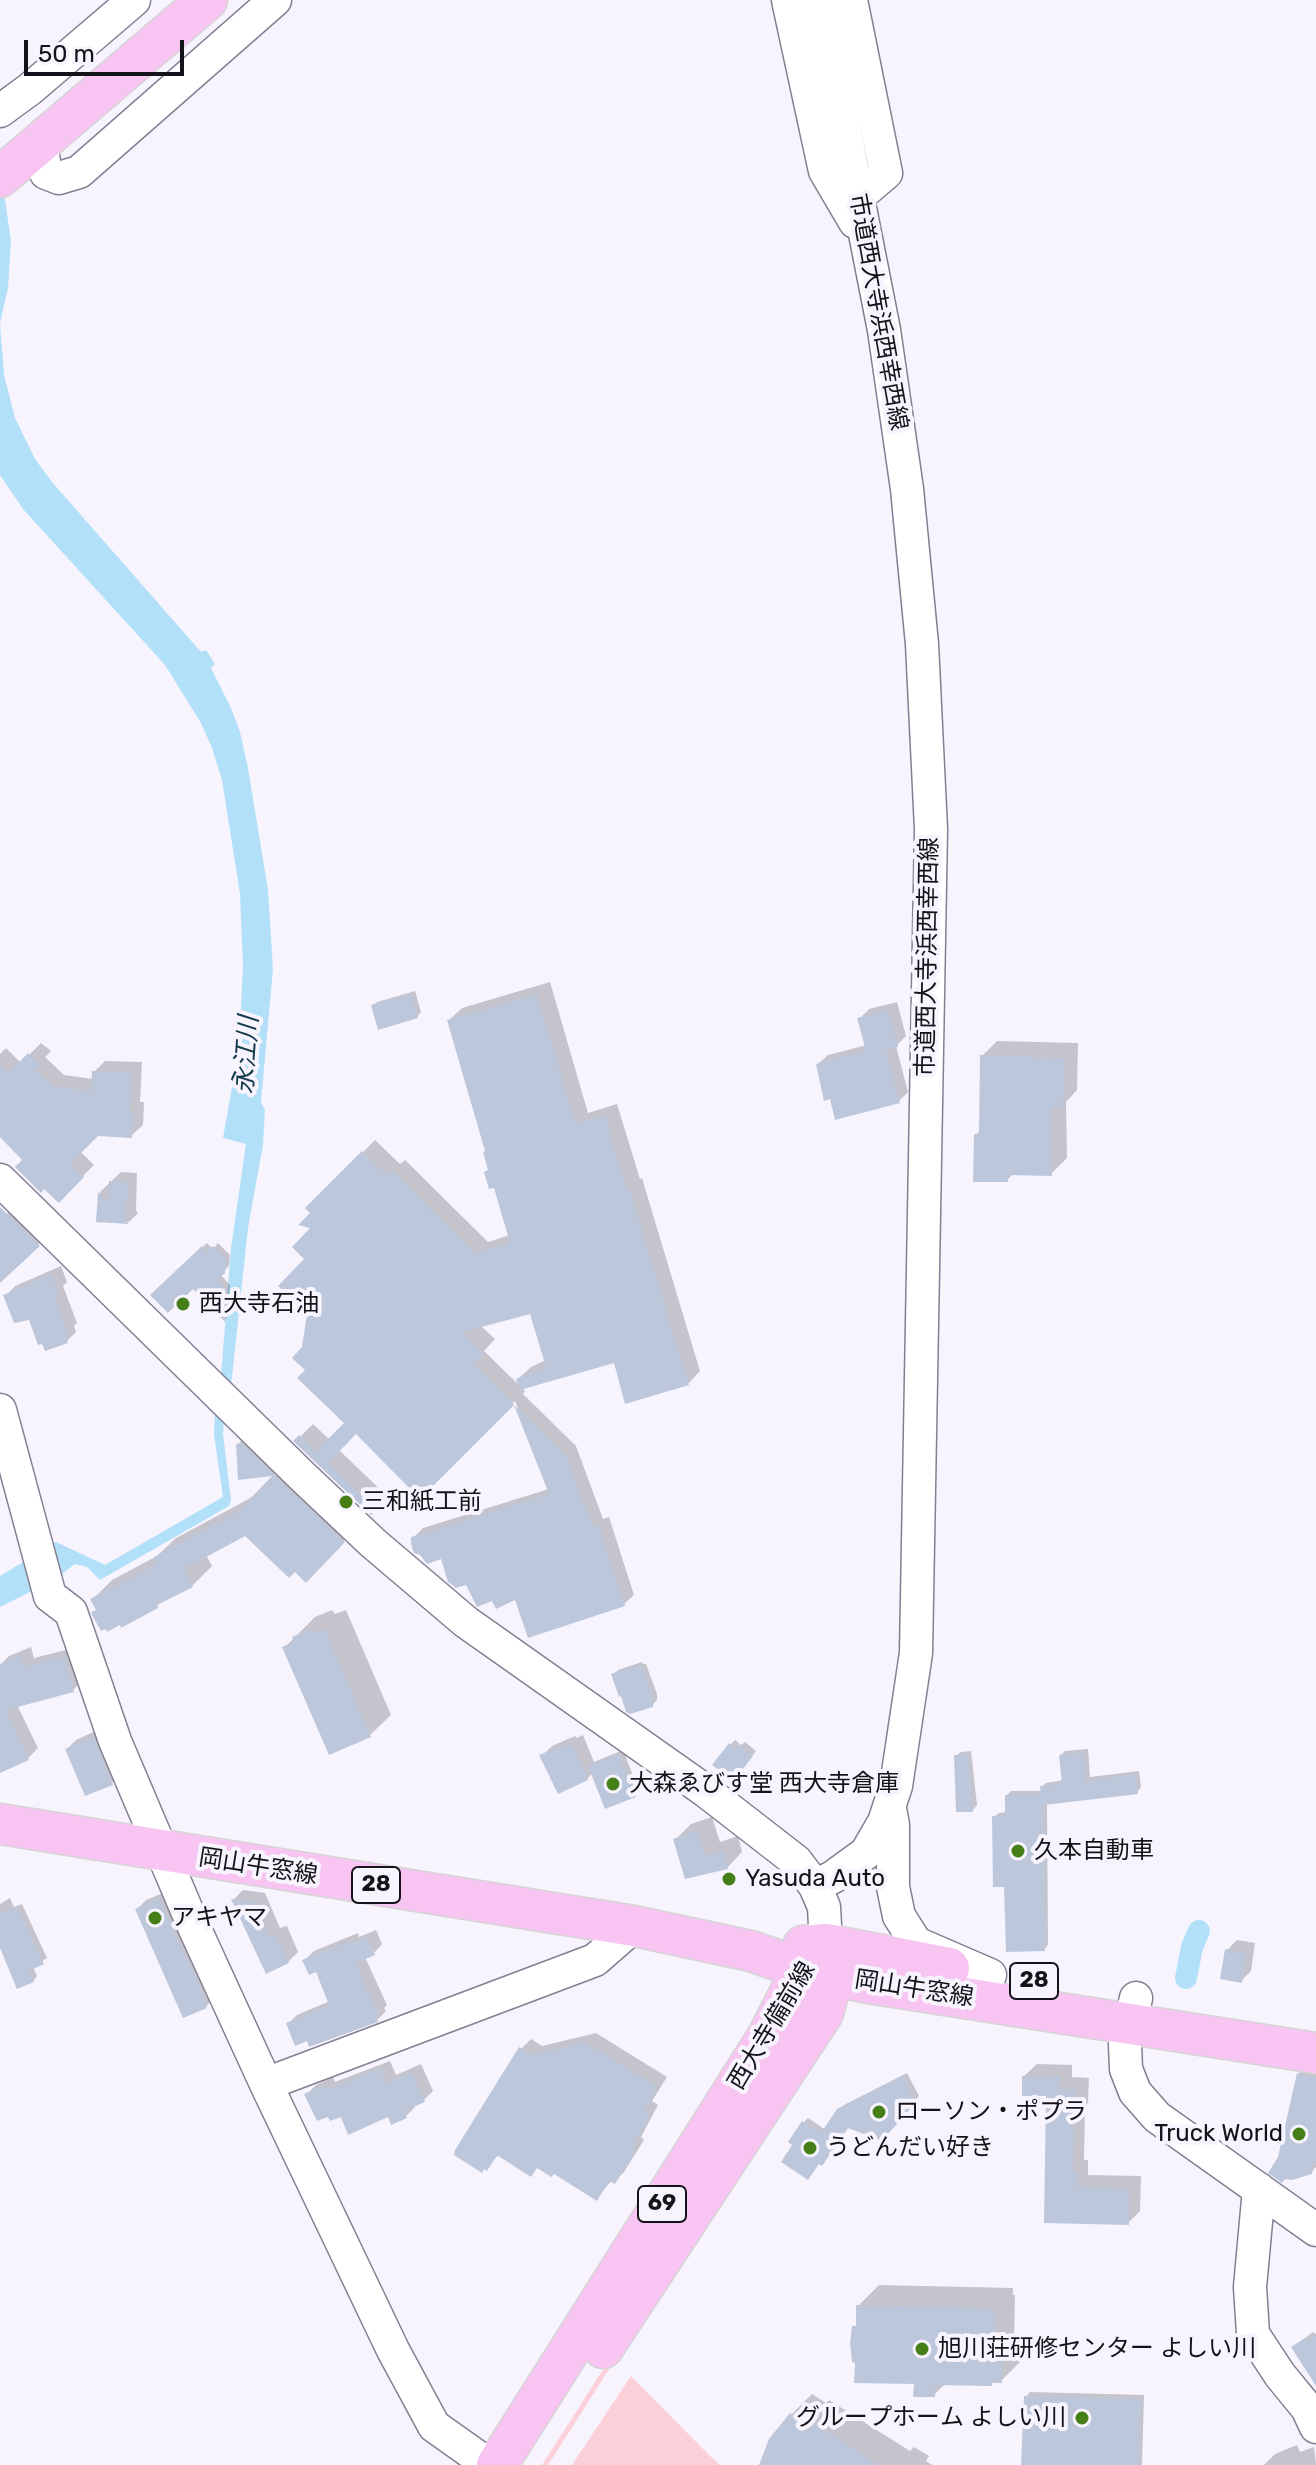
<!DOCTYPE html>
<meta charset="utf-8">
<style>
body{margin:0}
#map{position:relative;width:1316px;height:2465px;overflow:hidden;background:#f7f4fe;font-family:Rubik,sans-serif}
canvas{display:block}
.scale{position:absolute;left:24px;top:40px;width:160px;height:36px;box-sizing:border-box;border:4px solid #15131a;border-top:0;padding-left:10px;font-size:24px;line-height:28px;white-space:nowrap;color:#15131a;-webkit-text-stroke:6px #f7f4fe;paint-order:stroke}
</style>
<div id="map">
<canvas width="1316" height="2465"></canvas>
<div class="scale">50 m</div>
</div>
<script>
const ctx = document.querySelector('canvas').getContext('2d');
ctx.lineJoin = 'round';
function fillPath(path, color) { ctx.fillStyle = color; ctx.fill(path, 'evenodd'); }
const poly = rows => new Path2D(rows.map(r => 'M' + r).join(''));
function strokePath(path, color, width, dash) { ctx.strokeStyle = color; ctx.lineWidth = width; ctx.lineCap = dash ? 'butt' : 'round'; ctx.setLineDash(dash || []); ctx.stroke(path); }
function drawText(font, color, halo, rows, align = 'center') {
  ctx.font = font + ' Rubik,"Noto Sans JP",sans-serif'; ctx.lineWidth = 8; ctx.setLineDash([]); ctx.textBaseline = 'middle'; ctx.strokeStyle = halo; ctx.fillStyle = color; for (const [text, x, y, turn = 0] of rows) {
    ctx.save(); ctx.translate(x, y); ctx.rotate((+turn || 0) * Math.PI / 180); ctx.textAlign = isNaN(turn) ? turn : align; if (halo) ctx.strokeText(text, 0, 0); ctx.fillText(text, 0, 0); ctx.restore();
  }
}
const green = poly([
 [659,2282,663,2285,548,2465,542,2465],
 [631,2376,709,2455,720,2465,572,2465]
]);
const water = poly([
 [0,165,11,241,8,288,0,323,4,375,15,418,35,459,52,482,201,652,206,650,215,664,211,668,231,708,240,732,248,768,268,890,273,969,261,1102,265,1110,263,1145,248,1228,231,1386,224,1415,223,1434,231,1500,229,1506,100,1580,87,1567,75,1564,54,1580,0,1607,0,1576,56,1542,105,1565,223,1497,214,1435,215,1408,221,1376,231,1248,246,1144,223,1138,239,1048,243,966,240,894,222,780,212,748,201,723,165,665,23,509,0,475]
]);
const shadow = poly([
 [550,982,588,1113,617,1104,640,1179,642,1178,700,1371,688,1384,615,1360,522,1388,525,1391,523,1394,576,1446,603,1519,609,1517,634,1595,624,1604,516,1598,493,1599,467,1582,442,1557,414,1537,423,1528,549,1489,515,1401,420,1496,356,1432,339,1450,387,1496,371,1512,296,1441,313,1424,330,1440,346,1423,307,1370,304,1348,309,1313,307,1259,313,1227,313,1213,308,1208,375,1140,400,1164,405,1160,488,1242,510,1235,449,1020,462,1008],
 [531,1311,546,1360,531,1367,518,1379,520,1386,484,1351,495,1339,480,1325],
 [415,991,421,1012,417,1017,373,1006,377,1002],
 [897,1002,906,1036,896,1046,908,1092,899,1101,818,1064,828,1055,867,1045,859,1019,869,1009],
 [997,1041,1078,1043,1077,1090,1066,1102,1067,1158,1051,1174,1014,1173,1007,1180,976,1135,981,1129,982,1056],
 [41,1043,51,1051,45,1057,64,1075,93,1079,94,1072,105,1061,142,1062,140,1102,144,1102,143,1125,131,1136,97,1134,80,1151,94,1165,59,1200,0,1134,0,1054,6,1048,21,1063],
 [121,1172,137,1173,136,1210,138,1213,129,1222,98,1220,100,1192],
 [17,1204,49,1235,0,1280,0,1220],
 [207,1243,213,1249,218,1243,230,1255,229,1266,220,1274,230,1285,228,1316,225,1320,193,1287,153,1295],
 [61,1266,67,1282,63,1286,77,1323,74,1326,76,1332,67,1341,30,1317,6,1296,15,1286],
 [258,1424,363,1521,306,1580,245,1534,206,1555,212,1566,192,1586,163,1600,157,1606,97,1609,92,1600,112,1580,157,1556,176,1538,258,1494,277,1474,240,1478,238,1444],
 [332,1610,335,1614,346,1610,391,1715,370,1735,330,1752,285,1647,315,1617],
 [31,1647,34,1658,74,1648,83,1680,73,1690,17,1705,38,1748,28,1758,0,1771,0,1665,9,1656],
 [642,1662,643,1664,646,1664,657,1694,657,1700,652,1705,623,1694,614,1674,618,1670],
 [102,1728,121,1775,112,1783,67,1749,76,1740],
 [583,1735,594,1762,623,1750,639,1791,635,1795,593,1773,587,1779,542,1756,552,1746,575,1736,577,1738],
 [735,1740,741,1745,745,1742,756,1751,738,1774,731,1744],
 [1088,1749,1090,1777,1139,1771,1141,1787,1137,1792,1047,1802,1048,1945,1044,1949,1006,1885,994,1817,999,1813,1007,1812,1007,1795,1011,1791,1042,1791,1042,1787,1046,1783,1064,1780,1061,1755,1065,1751],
 [971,1751,977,1805,973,1810,956,1756,961,1752],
 [712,1817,720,1842,738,1836,742,1852,727,1868,686,1877,675,1840,691,1824],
 [243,1890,265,1893,280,1928,287,1926,298,1952,288,1962,267,1971,234,1899],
 [168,1891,215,1998,205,2007,137,1909,146,1900],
 [10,1898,14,1907,22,1904,47,1958,33,1967,37,1976,33,1981,0,1945,0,1904],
 [376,1930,382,1944,374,1953,365,1957,387,2005,384,2008,386,2011,377,2020,308,2038,288,2024,297,2015,330,2001,317,1969,305,1960,314,1951,358,1933,359,1937],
 [1237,1940,1255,1943,1251,1971,1241,1981,1227,1950],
 [596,2033,667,2077,652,2101,658,2105,641,2137,644,2140,624,2172,614,2182,612,2180,597,2198,554,2172,499,2154,487,2168,521,2049,531,2039,542,2046],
 [390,2061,396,2075,421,2064,433,2091,424,2100,414,2105,415,2107,406,2116,389,2114,342,2114,307,2094,316,2085,333,2077,335,2082],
 [1037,2064,1072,2065,1072,2077,1089,2078,1088,2103,1085,2106,1084,2160,1088,2160,1088,2175,1141,2176,1140,2211,1128,2223,1046,2221,1048,2095,1024,2076],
 [1306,2067,1316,2069,1316,2167,1311,2172,1280,2158,1298,2074],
 [907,2073,919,2096,886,2134,848,2126,820,2162,795,2144,804,2122,808,2118,826,2130,844,2105],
 [879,2285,1013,2288,1013,2295,1015,2295,1014,2338,1022,2341,1021,2361,1001,2381,994,2381,991,2384,946,2383,934,2395,916,2382,854,2327,858,2323,858,2306],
 [1313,2332,1316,2334,1316,2383,1293,2347],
 [1030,2392,1144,2395,1142,2465,1023,2465,1026,2397],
 [812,2394,826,2403,829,2400,910,2451,914,2447,929,2456,926,2461,932,2465,759,2465,792,2414],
 [1297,2445,1300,2452,1314,2447,1316,2465,1264,2465,1275,2454]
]);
const canal = poly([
 [1186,1978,1192,1947,1199,1931]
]);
const building = poly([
 [411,994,418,1018,378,1030,371,1005],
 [537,994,576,1124,605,1115,627,1191,630,1190,689,1385,625,1404,614,1363,520,1390,516,1379,546,1367,530,1314,463,1332,484,1353,473,1364,514,1405,420,1499,356,1434,328,1463,376,1510,371,1515,293,1441,299,1435,316,1451,344,1423,297,1378,305,1370,292,1358,302,1347,307,1314,278,1286,304,1259,292,1247,310,1228,298,1225,310,1213,305,1208,362,1151,387,1175,391,1170,475,1253,510,1243,494,1188,489,1189,484,1172,488,1170,483,1152,485,1151,447,1020],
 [888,1010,898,1047,886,1050,900,1103,835,1120,830,1099,824,1101,816,1064,866,1051,857,1018],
 [28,1053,41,1064,35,1070,53,1086,91,1091,92,1071,131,1073,130,1112,134,1113,132,1138,98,1136,70,1164,84,1177,59,1203,44,1189,41,1193,15,1167,22,1160,0,1137,0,1065,9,1073],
 [980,1055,1064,1058,1063,1107,1051,1107,1052,1176,1008,1175,1008,1182,973,1182,974,1134,979,1134],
 [109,1181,128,1182,126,1221,129,1224,96,1222,98,1192,108,1202],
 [0,1207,40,1246,0,1283],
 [202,1246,207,1252,213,1246,227,1260,225,1273,217,1280,227,1290,225,1322,193,1289,168,1313,150,1295],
 [51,1274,59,1293,54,1295,68,1334,65,1335,68,1343,45,1351,42,1344,38,1345,29,1320,14,1323,3,1295],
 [514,1405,566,1456,593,1527,599,1525,625,1606,528,1638,515,1600,496,1609,492,1601,477,1607,466,1585,456,1588,448,1582,441,1559,427,1564,420,1555,414,1553,411,1544,411,1537,549,1494],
 [241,1443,345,1542,306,1583,295,1572,289,1578,245,1536,184,1569,193,1587,157,1605,158,1608,121,1628,120,1625,107,1632,106,1629,101,1631,92,1615,91,1612,96,1610,90,1599,157,1564,154,1557,237,1512,272,1476,238,1480,236,1444],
 [312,1629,314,1634,325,1629,371,1737,329,1755,282,1647,294,1642,292,1637],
 [21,1655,24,1666,65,1656,74,1692,6,1710,29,1760,0,1773,0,1664],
 [638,1665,639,1668,642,1667,653,1700,653,1707,630,1714,626,1712,621,1696,619,1697,611,1674],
 [93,1736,113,1785,85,1796,65,1749],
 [729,1743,736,1749,739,1745,753,1756,734,1781,712,1765],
 [572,1744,588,1780,558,1794,539,1755,564,1745,566,1747],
 [1084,1752,1086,1781,1136,1774,1138,1794,1044,1805,1045,1951,1006,1952,1004,1887,993,1887,992,1816,1005,1816,1005,1795,1041,1794,1040,1786,1062,1784,1059,1755],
 [619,1754,636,1797,605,1809,588,1766],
 [968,1754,973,1812,956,1812,954,1755],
 [697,1831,705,1856,723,1850,728,1869,685,1879,673,1839],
 [159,1898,181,1949,196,1977,207,2008,183,2018,135,1909],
 [231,1899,255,1902,270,1937,276,1934,289,1963,266,1974],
 [17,1907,44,1964,29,1971,34,1982,17,1989,0,1948,0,1913],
 [367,1937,375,1955,356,1963,379,2016,376,2017,378,2022,309,2047,307,2041,295,2046,286,2023,329,2005,316,1972,309,1975,302,1960,349,1941,350,1945],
 [1225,1949,1246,1953,1242,1983,1220,1979],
 [585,2042,658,2087,644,2112,650,2115,632,2148,636,2150,615,2184,609,2181,597,2201,554,2174,551,2177,537,2168,531,2177,497,2155,487,2171,484,2169,482,2173,454,2155,455,2150,519,2047,531,2055],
 [380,2068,386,2083,412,2072,425,2102,404,2111,407,2118,391,2125,388,2117,348,2135,341,2117,330,2121,328,2117,317,2121,304,2094,324,2085,326,2090],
 [1297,2073,1316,2077,1316,2163,1314,2162,1312,2174,1292,2180,1285,2179,1282,2183,1268,2173,1278,2157],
 [902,2076,916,2102,882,2141,848,2128,822,2166,819,2164,808,2180,781,2162,792,2145,788,2142,802,2121,821,2133,837,2109],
 [1022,2076,1060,2076,1060,2089,1077,2089,1076,2118,1074,2118,1073,2171,1077,2171,1077,2187,1129,2188,1129,2225,1044,2223,1046,2096,1022,2096],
 [856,2305,993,2308,993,2315,996,2315,994,2359,1002,2361,1002,2383,992,2383,992,2386,935,2385,935,2397,913,2397,914,2384,854,2383,855,2363,852,2362,850,2343,852,2326,856,2326],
 [1316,2335,1316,2386,1291,2347,1305,2338,1307,2341],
 [1024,2396,1141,2399,1139,2465,1021,2465],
 [790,2413,805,2422,807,2419,879,2465,759,2465,769,2439]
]);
const minor = poly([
 [788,0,825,171,855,222],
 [851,0,886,173,859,196],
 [0,111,30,89,134,0],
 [43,156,46,173,59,178,79,172,275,0],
 [0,1180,301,1475,373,1543,466,1622,707,1792,796,1861,815,1886,824,1907,826,1944,844,1960],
 [0,1410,50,1596,71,1612,115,1741,194,1927,266,2084,393,2350,434,2426,489,2465],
 [890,1809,893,1825,893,1887,899,1916,916,1943,990,1975],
 [815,1886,833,1877,866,1853,884,1822,896,1786,916,1653,931,829,922,644,907,489,884,330,819,0],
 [1136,1998,1125,2045,1126,2069,1135,2092,1157,2117,1316,2230],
 [266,2084,595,1960,634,1926],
 [1259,2189,1250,2287,1253,2334,1280,2375,1307,2408,1316,2427]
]);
const major = poly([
 [0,177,207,0],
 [0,1824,634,1926,751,1951,802,1969,868,1983,1316,2053],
 [803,1946,826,1944,949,1968],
 [603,2348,823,2013,833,1976,828,1952],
 [497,2465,768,2036,802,1969,826,1944]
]);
const markers = [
 [183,1304,8,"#467f18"],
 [346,1502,8,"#467f18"],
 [613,1784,8,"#467f18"],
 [1018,1851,8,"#467f18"],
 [729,1879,8,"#467f18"],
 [155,1918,8,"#467f18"],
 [879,2112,8,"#467f18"],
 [1299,2134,8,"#467f18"],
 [810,2148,8,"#467f18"],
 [922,2349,8,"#467f18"],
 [1082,2418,8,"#467f18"]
];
const shields = [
 [376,1885,48],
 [1034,1981,48],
 [662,2204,48]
];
const shieldNames = [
 ["28",376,1885],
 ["28",1034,1981],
 ["69",662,2204]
];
const streetNames = [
 ["市道西大寺浜西幸西線",878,312,80],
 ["市道西大寺浜西幸西線",928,957,-89],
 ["岡山牛窓線",258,1867,9],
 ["岡山牛窓線",914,1989,9],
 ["西大寺備前線",772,2026,-59]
];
const poiNames = [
 ["西大寺石油",199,1304],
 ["三和紙工前",362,1502],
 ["大森ゑびす堂 西大寺倉庫",629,1784],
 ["久本自動車",1034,1851],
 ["Yasuda Auto",745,1879],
 ["アキヤマ",171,1918],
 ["ローソン・ポプラ",895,2112],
 ["Truck World",1283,2134,"right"],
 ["うどんだい好き",826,2148],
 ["旭川荘研修センター よしい川",938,2349],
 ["グループホーム よしい川",1066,2418,"right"]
];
const waterNames = [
 ["永江川",247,1055,-86]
];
fillPath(green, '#fbd0d9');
fillPath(water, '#b3e0f9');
fillPath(shadow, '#0003');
strokePath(canal, '#b3e0f9', 22);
fillPath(building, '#bdc7dc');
strokePath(minor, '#847e92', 35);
strokePath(major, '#d5d5d6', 43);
strokePath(minor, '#fff', 32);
strokePath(major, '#f8c5f2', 40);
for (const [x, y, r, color] of markers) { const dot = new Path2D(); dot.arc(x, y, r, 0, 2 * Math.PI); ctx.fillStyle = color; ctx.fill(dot); strokePath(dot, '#f7f4fe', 3); }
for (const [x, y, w] of shields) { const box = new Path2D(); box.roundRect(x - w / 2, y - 18, w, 36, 6); ctx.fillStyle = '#f7f4fe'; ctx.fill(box); strokePath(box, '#15131a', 2); }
drawText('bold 22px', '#15131a', null, shieldNames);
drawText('24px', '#15131a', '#f7f4fe', streetNames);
drawText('24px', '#15131a', '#f7f4fe', poiNames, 'left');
drawText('italic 26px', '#13394b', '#f7f4fe', waterNames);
</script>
